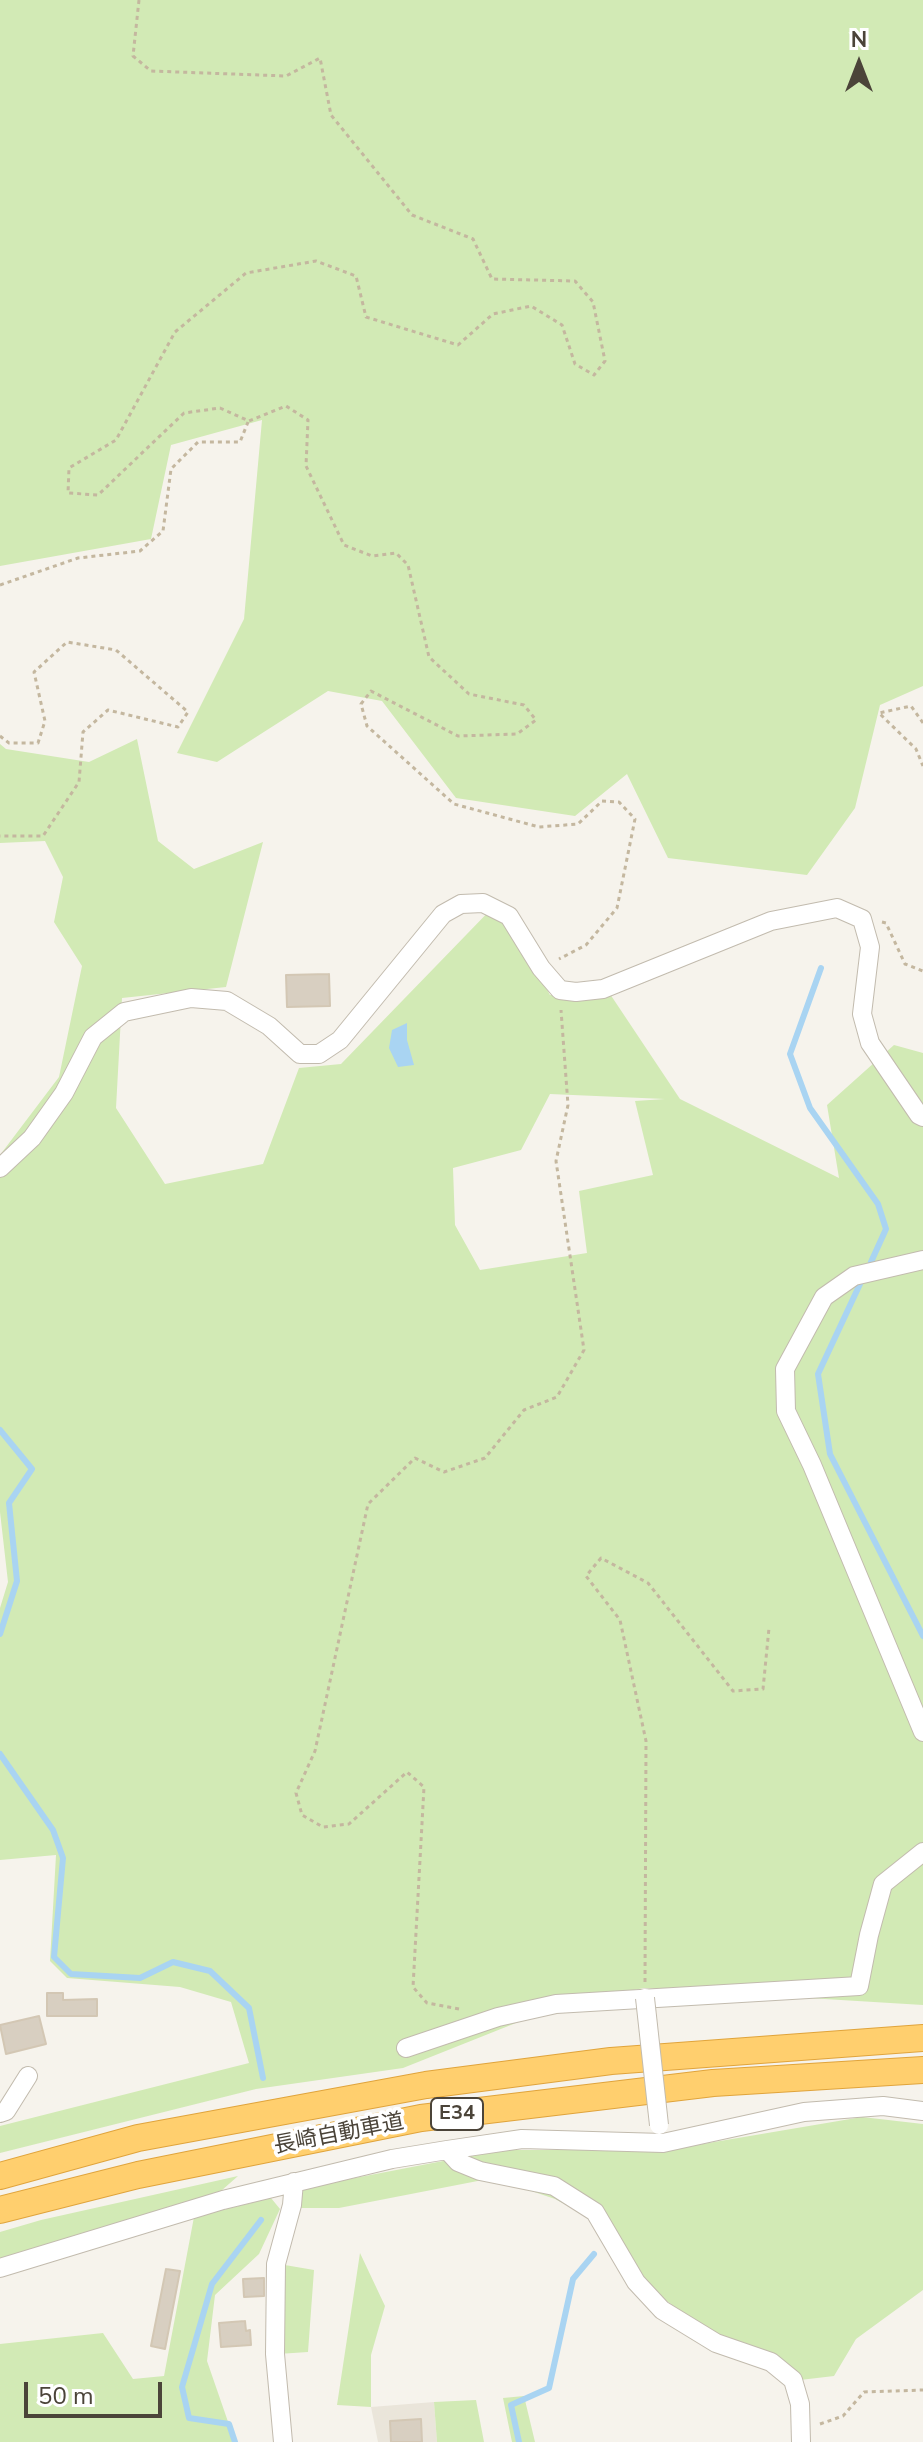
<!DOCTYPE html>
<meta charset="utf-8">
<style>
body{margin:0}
#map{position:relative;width:923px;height:2442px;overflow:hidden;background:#f6f3ec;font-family:"Nunito Sans",sans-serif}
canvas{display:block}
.north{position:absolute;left:819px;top:24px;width:80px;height:80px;-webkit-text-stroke:6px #fff;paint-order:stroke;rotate:0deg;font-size:22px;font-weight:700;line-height:32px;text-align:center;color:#4b4439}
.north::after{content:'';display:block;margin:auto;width:28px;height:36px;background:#4b4439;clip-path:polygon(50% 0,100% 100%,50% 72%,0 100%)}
.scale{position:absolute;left:24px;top:2382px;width:138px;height:36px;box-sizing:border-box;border:4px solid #4b4439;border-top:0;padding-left:10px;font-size:24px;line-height:28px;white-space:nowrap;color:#4b4439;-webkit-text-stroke:6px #fff;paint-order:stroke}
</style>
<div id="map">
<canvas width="923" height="2442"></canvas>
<div class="north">N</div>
<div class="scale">50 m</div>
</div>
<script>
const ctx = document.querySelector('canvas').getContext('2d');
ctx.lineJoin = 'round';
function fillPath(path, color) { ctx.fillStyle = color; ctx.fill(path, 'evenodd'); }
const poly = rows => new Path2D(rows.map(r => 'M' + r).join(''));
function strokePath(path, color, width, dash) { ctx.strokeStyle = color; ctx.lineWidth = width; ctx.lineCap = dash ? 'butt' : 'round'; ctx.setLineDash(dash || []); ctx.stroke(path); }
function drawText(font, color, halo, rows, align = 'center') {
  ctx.font = font + ' "Nunito Sans","Noto Sans JP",sans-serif'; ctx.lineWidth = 7; ctx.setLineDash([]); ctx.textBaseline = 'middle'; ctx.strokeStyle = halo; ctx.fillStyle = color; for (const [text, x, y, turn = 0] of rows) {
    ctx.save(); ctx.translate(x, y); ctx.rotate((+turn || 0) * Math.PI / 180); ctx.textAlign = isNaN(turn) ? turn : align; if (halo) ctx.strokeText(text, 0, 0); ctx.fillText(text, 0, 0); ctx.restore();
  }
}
const residential = poly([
 [434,2402,437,2442,378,2442,371,2407]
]);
const green = poly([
 [0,0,923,0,923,686,880,705,855,808,807,875,668,858,627,774,575,816,456,798,382,701,328,691,217,762,177,753,244,619,262,420,171,445,151,539,0,566],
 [137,739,158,841,194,869,263,842,226,987,122,998,116,1108,165,1184,263,1164,299,1068,341,1064,498,902,550,995,610,994,680,1099,839,1178,827,1105,894,1045,923,1053,923,2005,644,1988,566,2003,403,2068,256,2089,0,2153,0,2126,249,2063,231,2002,180,1987,67,1978,50,1961,56,1855,0,1860,0,1608,8,1582,0,1512,0,1155,59,1077,82,966,54,922,63,877,45,841,0,843,0,744,6,749,89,762],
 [550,1094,665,1099,635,1101,653,1175,579,1191,587,1253,480,1270,455,1225,453,1168,521,1150],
 [862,2117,923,2124,923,2290,856,2339,834,2376,800,2380,714,2336,641,2282,591,2218,555,2199,493,2178,339,2208,297,2208,303,2188,500,2150,667,2150],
 [238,2176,221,2191,0,2259,0,2232,41,2220],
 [271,2198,280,2209,259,2254,215,2295,207,2361,235,2442,0,2442,0,2344,103,2333,133,2379,164,2376,194,2217],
 [360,2253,385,2306,371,2355,371,2407,337,2405],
 [279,2264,314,2270,308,2352,278,2354],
 [524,2396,535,2442,512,2442,503,2398],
 [476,2400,484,2442,437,2442,434,2402]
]);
const water = poly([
 [407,1023,407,1040,414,1065,398,1067,389,1048,392,1030]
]);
const stream = poly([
 [821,968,790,1054,810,1108,878,1204,886,1229,871,1262],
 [860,1284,818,1374,830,1454,923,1636],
 [0,1430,32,1469,9,1503,17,1581,0,1634],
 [0,1754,53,1830,63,1858,54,1957,71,1974,140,1978,173,1962,210,1971,249,2008,263,2078],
 [235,2442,229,2424,189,2418,182,2387,212,2284,261,2220],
 [519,2442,511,2405,549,2388,573,2279,594,2254]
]);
const building = poly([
 [329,974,330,1006,287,1007,286,975,329,974],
 [47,1993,63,1993,63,2000,97,1999,97,2016,47,2016,47,1993],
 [39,2016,46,2044,6,2054,0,2025,39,2016],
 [166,2269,180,2271,165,2349,151,2346,166,2269],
 [264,2278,264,2296,244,2297,243,2279,264,2278],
 [245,2321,246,2331,250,2330,251,2345,221,2347,219,2323,245,2321],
 [421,2419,422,2442,391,2442,390,2421,421,2419]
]);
const path = poly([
 [139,0,133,56,151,71,286,76,320,58,331,115,412,215,473,239,492,279,575,281,593,302,605,361,594,375,575,364,562,325,531,306,493,314,458,345,366,317,356,276,316,261,246,273,175,332,116,440,69,468,68,493,98,495,184,413,220,408,249,421,286,406,308,420,306,466,344,545,372,556,396,553,408,565,429,657,469,694,524,705,536,720,517,734,458,736,371,691,361,704,367,726,454,804,539,827,578,824,602,801,619,802,635,819,617,908,586,945,559,959],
 [0,585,78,558,140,551,163,531,171,469,198,442,240,442,248,422],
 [923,723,911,706,879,713,916,749,923,766],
 [0,736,9,743,38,743,45,721,34,672,67,642,116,650,188,712,178,727,108,710,83,732,79,782,43,836,0,836],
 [882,922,886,923,905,964,923,971],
 [645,1982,646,1741,620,1620,586,1576,601,1558,648,1583,733,1691,763,1689,769,1628],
 [459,2009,427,2003,413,1987,424,1787,407,1772,349,1824,323,1827,302,1815,296,1793,315,1751,368,1504,415,1458,444,1472,485,1458,524,1410,557,1397,584,1350,556,1161,568,1105,561,1010],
 [820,2424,843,2416,864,2392,923,2390]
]);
const minor = poly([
 [0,1168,32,1138,64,1093,93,1037,124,1012,191,998,227,1001,269,1026,300,1054,319,1054,340,1040,443,914,461,904,483,903,509,916,541,968,560,990,576,992,603,989,771,921,837,908,862,919,870,947,862,1014,870,1043,919,1115,923,1117],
 [923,1260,854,1276,824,1297,785,1369,786,1411,812,1465,923,1732],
 [406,2048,498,2017,556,2004,859,1986,869,1935,883,1884,923,1852],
 [0,2113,6,2111,28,2076],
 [447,2150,458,2162,480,2171,554,2186,595,2212,636,2282,662,2310,716,2343,771,2362,793,2380,800,2404,801,2442],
 [0,2268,223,2200,392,2159,447,2150,522,2139,663,2143,804,2112,883,2106,923,2111],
 [283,2442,275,2354,276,2264,292,2205,294,2182]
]);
const highway = poly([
 [0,2176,138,2138,426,2085,611,2061,923,2038],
 [0,2210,138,2175,421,2118,713,2083,923,2070]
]);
const minorBridge = poly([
 [645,1998,659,2125]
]);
const shields = [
 [457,2114,52]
];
const shieldNames = [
 ["E34",457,2114]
];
const streetNames = [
 ["長崎自動車道",339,2135,-11]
];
fillPath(residential, '#eae5da');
fillPath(green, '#d2eab5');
fillPath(water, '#a9d4f2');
strokePath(stream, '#a9d4f2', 6);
fillPath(building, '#d8cfc1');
strokePath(building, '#d3c7b4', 2);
strokePath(minor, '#c2bbae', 20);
strokePath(highway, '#e0a43c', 28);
strokePath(path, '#c4b79f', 3, [4, 4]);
strokePath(minor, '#fff', 18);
strokePath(highway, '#ffcf6e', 26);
strokePath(minorBridge, '#c2bbae', 20, []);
strokePath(minorBridge, '#fff', 18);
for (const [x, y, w] of shields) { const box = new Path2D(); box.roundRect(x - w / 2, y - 16, w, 32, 6); ctx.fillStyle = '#fff'; ctx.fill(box); strokePath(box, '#4b4439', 2); }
drawText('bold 20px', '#4b4439', null, shieldNames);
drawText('22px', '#4b4439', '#fff', streetNames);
</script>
